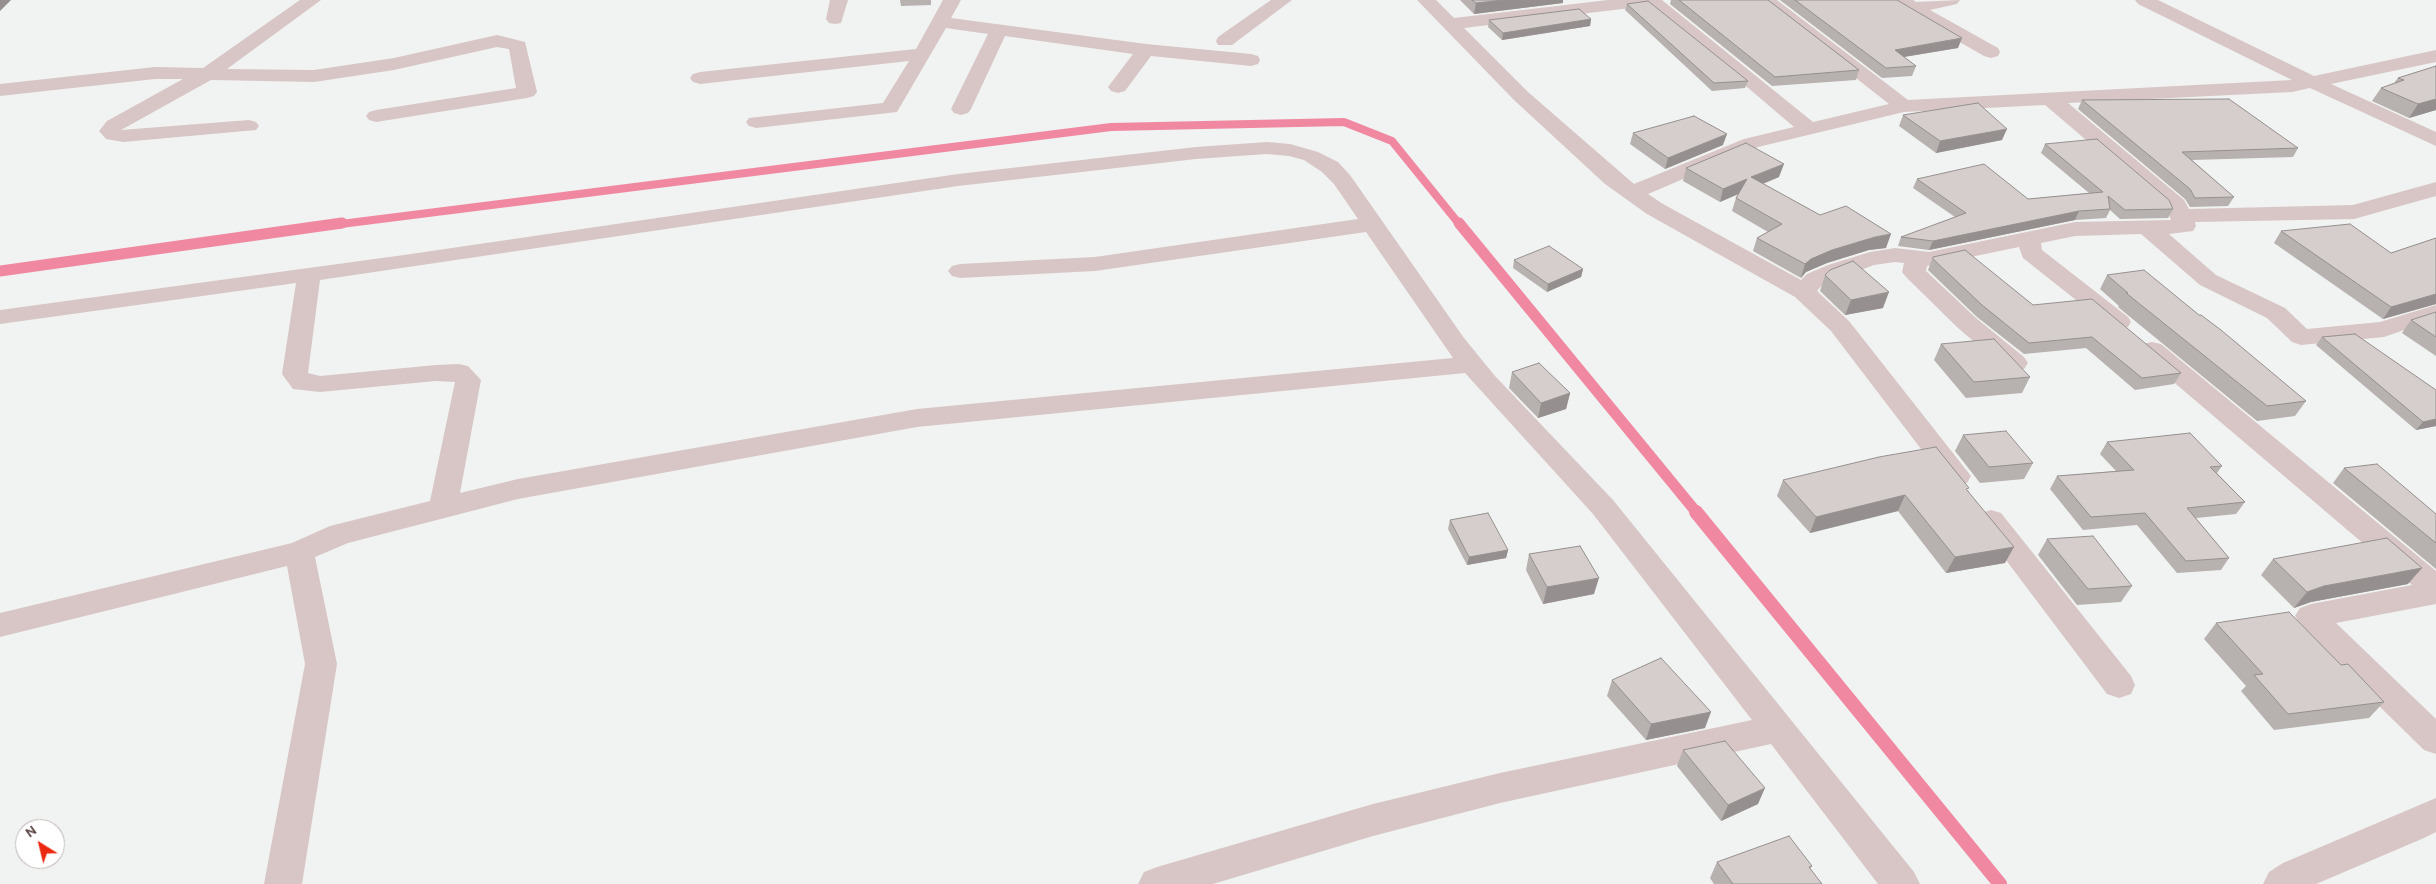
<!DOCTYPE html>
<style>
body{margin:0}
#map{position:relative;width:2436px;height:884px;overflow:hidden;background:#f0f3f1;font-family:Overpass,sans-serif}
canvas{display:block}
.north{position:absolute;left:15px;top:819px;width:50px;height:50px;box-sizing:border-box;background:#fff;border:1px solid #bfb5b5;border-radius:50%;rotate:324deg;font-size:14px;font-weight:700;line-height:20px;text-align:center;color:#5e4747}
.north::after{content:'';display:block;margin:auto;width:18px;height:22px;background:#eb2911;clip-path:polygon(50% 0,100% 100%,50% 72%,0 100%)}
</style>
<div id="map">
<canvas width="2436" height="884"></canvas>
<div class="north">N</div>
</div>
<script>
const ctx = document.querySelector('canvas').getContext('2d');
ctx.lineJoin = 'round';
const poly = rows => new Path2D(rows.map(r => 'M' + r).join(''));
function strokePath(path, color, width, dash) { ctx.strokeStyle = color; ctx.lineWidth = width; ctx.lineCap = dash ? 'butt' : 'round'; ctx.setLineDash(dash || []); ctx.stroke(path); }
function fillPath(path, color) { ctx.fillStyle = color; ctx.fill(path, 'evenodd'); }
const streamFar2 = poly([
 [333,225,1111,127,1344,122,1392,141,1460,225]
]);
const streamFar1 = poly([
 [1459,223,1697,513],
 [0,271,342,223]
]);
const stream = poly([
 [1696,512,2000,884]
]);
const minor = poly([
 [300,0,321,0,227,69,314,70,394,58,497,35,525,42,537,92,534,96,527,98,376,122,369,120,366,116,369,112,376,110,516,88,509,49,497,47,394,70,314,82,211,80,121,130,249,120,256,122,259,126,256,130,123,142,106,139,99,131,107,121,183,79,155,79,0,96,0,84,155,67,203,68,300,0],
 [830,0,848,0,841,23,835,24,829,23,826,19,830,0],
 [943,0,961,0,951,18,1146,44,1251,54,1258,56,1260,60,1258,64,1251,66,1151,56,1125,91,1118,93,1111,91,1108,87,1133,54,1005,36,971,109,968,113,961,115,954,113,951,109,988,34,946,28,897,112,756,128,749,126,746,122,749,118,883,103,909,61,700,84,693,82,690,78,693,74,700,72,916,49,943,0],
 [1271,0,1292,0,1232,45,1218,45,1216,41,1218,37,1271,0],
 [1417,0,1436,0,1454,18,1608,0,1662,0,1813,122,1889,104,1757,0,1777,0,1908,100,2292,80,2138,4,2135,0,2158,0,2314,76,2436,50,2436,62,2331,84,2436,132,2436,146,2310,88,2292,92,2068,103,2184,200,2189,209,2353,205,2436,182,2436,196,2354,219,2195,222,2196,226,2193,231,2169,234,2216,275,2285,308,2307,329,2380,322,2436,305,2436,319,2384,337,2301,345,2292,342,2267,318,2200,285,2141,234,2075,236,2041,243,2042,250,2128,317,2131,322,2128,327,2119,329,2110,327,2023,258,2019,247,1927,266,1926,271,1976,318,2024,357,2028,363,2024,369,2015,371,2006,369,1958,328,1906,277,1902,272,1904,263,1895,262,1874,265,1823,284,1817,291,1849,321,1971,476,1967,483,1957,486,1947,483,1831,331,1795,297,1647,214,1605,184,1514,100,1417,0],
 [1647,6,1740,81,1794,127,1744,139,1634,184,1528,92,1464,28,1647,6],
 [2045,105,2166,208,2171,220,2075,222,1929,252,1895,248,1870,252,1828,265,1807,274,1801,280,1663,204,1648,194,1758,147,1904,112,2045,105],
 [1891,0,1913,0,1916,2,1960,0,1957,4,1930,10,1998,48,2000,52,1998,56,1991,58,1984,56,1907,12,1891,0],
 [1267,142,1290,144,1318,152,1338,162,1350,175,1464,338,1495,376,1613,500,1914,872,1920,884,1878,884,1771,744,1500,803,1373,836,1213,884,1138,884,1144,872,1157,867,1373,804,1500,773,1752,720,1593,514,1465,373,917,427,518,499,348,543,315,557,337,664,302,884,264,884,305,664,287,566,0,637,0,613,292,543,330,526,430,501,455,382,436,381,320,392,293,389,282,374,296,283,0,324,0,310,404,255,958,174,1196,147,1267,142],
 [1267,154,1289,156,1304,160,1322,172,1334,184,1358,219,1095,257,960,264,952,266,948,271,952,276,960,278,1095,271,1366,232,1453,358,917,409,518,479,460,493,481,380,468,366,459,364,436,365,320,376,308,373,320,280,958,186,1196,159,1267,154],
 [2152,342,2161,344,2436,571,2436,604,2336,623,2436,719,2436,754,2424,750,2328,656,2300,624,2295,616,2300,608,2311,604,2412,585,2143,356,2139,350,2143,344,2152,342],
 [1991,510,2001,513,2131,676,2135,685,2131,694,2119,698,2107,694,1981,527,1976,520,1981,513,1991,510],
 [2436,798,2436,832,2424,838,2316,884,2263,884,2269,872,2283,863,2436,798]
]);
const wall = poly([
 [900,0,931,0,931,5,901,6],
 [1460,0,1563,0,1563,3,1474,14],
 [1671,0,1768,0,1859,70,1856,80,1772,86,1670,4],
 [1780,0,1897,0,1958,48,1904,57,1916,66,1912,76,1882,78],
 [1627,4,1748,81,1745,88,1712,91,1625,10],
 [1591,19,1590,26,1502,40,1488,27,1489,20],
 [2436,66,2436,110,2409,118,2372,101,2381,88,2394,83,2398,78],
 [2082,100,2298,148,2293,157,2192,160,2234,197,2228,206,2190,207,2185,199,2078,109],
 [1903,115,2002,140,1936,153,1899,126],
 [1633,133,1723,145,1665,169,1630,144],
 [2045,144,2173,209,2168,218,2120,219,2110,210,2106,218,2075,220,1929,250,1898,246,1901,237,1955,217,1913,188,1917,179,2028,199,2089,193,2041,153],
 [1686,168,1779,177,1763,184,1820,215,1886,248,1869,250,1827,263,1806,272,1801,278,1753,251,1757,238,1768,232,1732,211,1736,198,1738,194,1720,202,1683,181],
 [2281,231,2391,253,2436,238,2436,304,2383,319,2274,243],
 [1933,257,2033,305,2181,373,2174,384,2135,390,2086,348,2024,354,1977,317,1928,270],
 [1514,260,1583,269,1581,277,1547,292,1513,268],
 [1825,275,1883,308,1845,315,1820,291],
 [2107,275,2306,401,2295,416,2257,421,2118,307,2119,306,2100,289],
 [2436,312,2436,356,2402,333,2411,320],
 [2322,337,2436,426,2416,430,2316,345],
 [1941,344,2030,377,2022,393,1966,398,1934,360],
 [1512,372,1570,393,1566,409,1538,418,1509,388],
 [1963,435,2033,463,2024,479,1980,483,1955,451],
 [2107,442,2222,466,2217,473,2245,502,2236,514,2196,518,2229,558,2221,570,2177,573,2137,525,2083,530,2050,489,2057,476,2116,471,2100,454],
 [2344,468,2436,514,2436,569,2333,483],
 [1783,480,1968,490,2005,563,1946,573,1898,511,1810,533,1777,496],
 [1450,520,1508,550,1506,558,1467,565,1448,529],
 [2047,539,2132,586,2121,602,2077,605,2038,555],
 [1529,554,1594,594,1543,604,1526,570],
 [2273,559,2408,584,2311,602,2294,608,2261,575],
 [2216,623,2341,665,2384,702,2369,718,2274,730,2241,691,2246,686,2204,639],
 [1612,680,1705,728,1646,740,1607,696],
 [1683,750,1758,804,1721,821,1677,766],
 [1717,862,1812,866,1810,869,1822,884,1714,884,1710,878]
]);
const shadedWall = poly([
 [0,0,11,0,0,11],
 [1504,0,1563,0,1563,3,1474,14,1476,3],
 [1591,19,1590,26,1502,40,1503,33],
 [1962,38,1958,48,1891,59,1895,50],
 [2436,99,2436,110,2409,118,2418,104],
 [2007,129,2002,140,1936,153,1940,141],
 [1727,134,1723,145,1665,169,1668,158],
 [1784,164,1779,177,1747,190,1751,177],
 [1747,179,1743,192,1720,202,1723,189],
 [2079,211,2075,220,1929,250,1933,241],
 [1891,234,1886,248,1869,250,1827,263,1806,272,1801,278,1805,264,1811,259,1832,250,1875,237],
 [1583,269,1581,277,1547,292,1548,284],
 [1889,292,1883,308,1845,315,1851,300],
 [2436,294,2436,304,2383,319,2391,307],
 [1570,393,1566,409,1538,418,1541,403],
 [2436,419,2436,426,2416,430,2423,422],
 [1905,495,1898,511,1810,533,1816,517],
 [2014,547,2005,563,1946,573,1955,557],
 [1508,550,1506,558,1467,565,1469,557],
 [2422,568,2408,584,2311,602,2294,608,2307,592,2324,586],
 [1599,578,1594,594,1543,604,1547,587],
 [1711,712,1705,728,1646,740,1651,724],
 [1765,788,1758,804,1721,821,1728,805]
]);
const building = poly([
 [1472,0,1504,0,1476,3,1472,0],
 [1679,0,1768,0,1859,70,1775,77,1679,0],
 [1795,0,1897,0,1962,38,1895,50,1916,66,1886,68,1795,0],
 [1648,1,1748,81,1714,83,1627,4,1648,1],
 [1579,9,1591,19,1503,33,1489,20,1579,9],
 [2436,66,2436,99,2418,104,2381,88,2404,80,2398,78,2436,66],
 [2229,99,2298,148,2182,152,2234,197,2195,198,2190,189,2082,100,2229,99],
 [1978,103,2007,129,1940,141,1903,115,1978,103],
 [1694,116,1727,134,1668,158,1633,133,1694,116],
 [2097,139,2169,200,2173,209,2125,210,2108,196,2110,209,2079,211,1933,241,1901,237,1966,213,1917,179,1984,164,2028,199,2103,192,2045,144,2097,139],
 [1746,143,1784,164,1751,177,1820,215,1846,206,1891,234,1875,237,1832,250,1811,259,1805,264,1757,238,1782,224,1736,198,1747,179,1723,189,1686,168,1746,143],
 [2350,224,2391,253,2436,238,2436,294,2391,307,2281,231,2350,224],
 [1549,246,1583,269,1548,284,1514,260,1549,246],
 [1965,250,2033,305,2092,299,2181,373,2142,378,2092,337,2029,343,1982,305,1933,259,1933,257,1965,250],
 [1853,261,1889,292,1851,300,1825,275,1830,270,1853,261],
 [2144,270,2199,315,2201,315,2221,330,2306,401,2267,406,2126,293,2128,293,2107,275,2144,270],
 [2436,312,2436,337,2411,320,2436,312],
 [2355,334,2436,390,2436,419,2423,422,2322,337,2355,334],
 [1994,339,2030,377,1974,382,1941,344,1994,339],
 [1539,363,1570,393,1541,403,1512,372,1539,363],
 [2006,431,2033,463,1989,467,1963,435,2006,431],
 [2190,433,2222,466,2210,467,2245,502,2187,508,2229,558,2186,561,2145,513,2091,517,2057,476,2134,470,2107,442,2190,433],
 [1936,447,1969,488,1966,489,2014,547,1955,557,1905,495,1816,517,1783,480,1879,457,1936,447],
 [2377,464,2436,514,2436,543,2344,468,2377,464],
 [1488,513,1508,550,1469,557,1450,520,1488,513],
 [2093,536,2132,586,2088,589,2047,539,2093,536],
 [2387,538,2422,568,2324,586,2307,592,2273,559,2387,538],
 [1580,546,1599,578,1547,587,1529,554,1580,546],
 [2289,612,2341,665,2348,664,2384,702,2288,714,2254,675,2263,674,2216,623,2289,612],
 [1661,658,1711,712,1651,724,1612,680,1661,658],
 [1725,741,1765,788,1728,805,1683,750,1725,741],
 [1789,836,1812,866,1809,867,1822,884,1732,884,1733,884,1717,862,1789,836]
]);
strokePath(streamFar2, '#f088a2', 8);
strokePath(streamFar1, '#f088a2', 11);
strokePath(stream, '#f088a2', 14);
fillPath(minor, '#d8c6c6');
fillPath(wall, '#b7b1af');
fillPath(shadedWall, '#95908f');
fillPath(building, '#d5cecc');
strokePath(building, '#95908f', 1);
</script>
